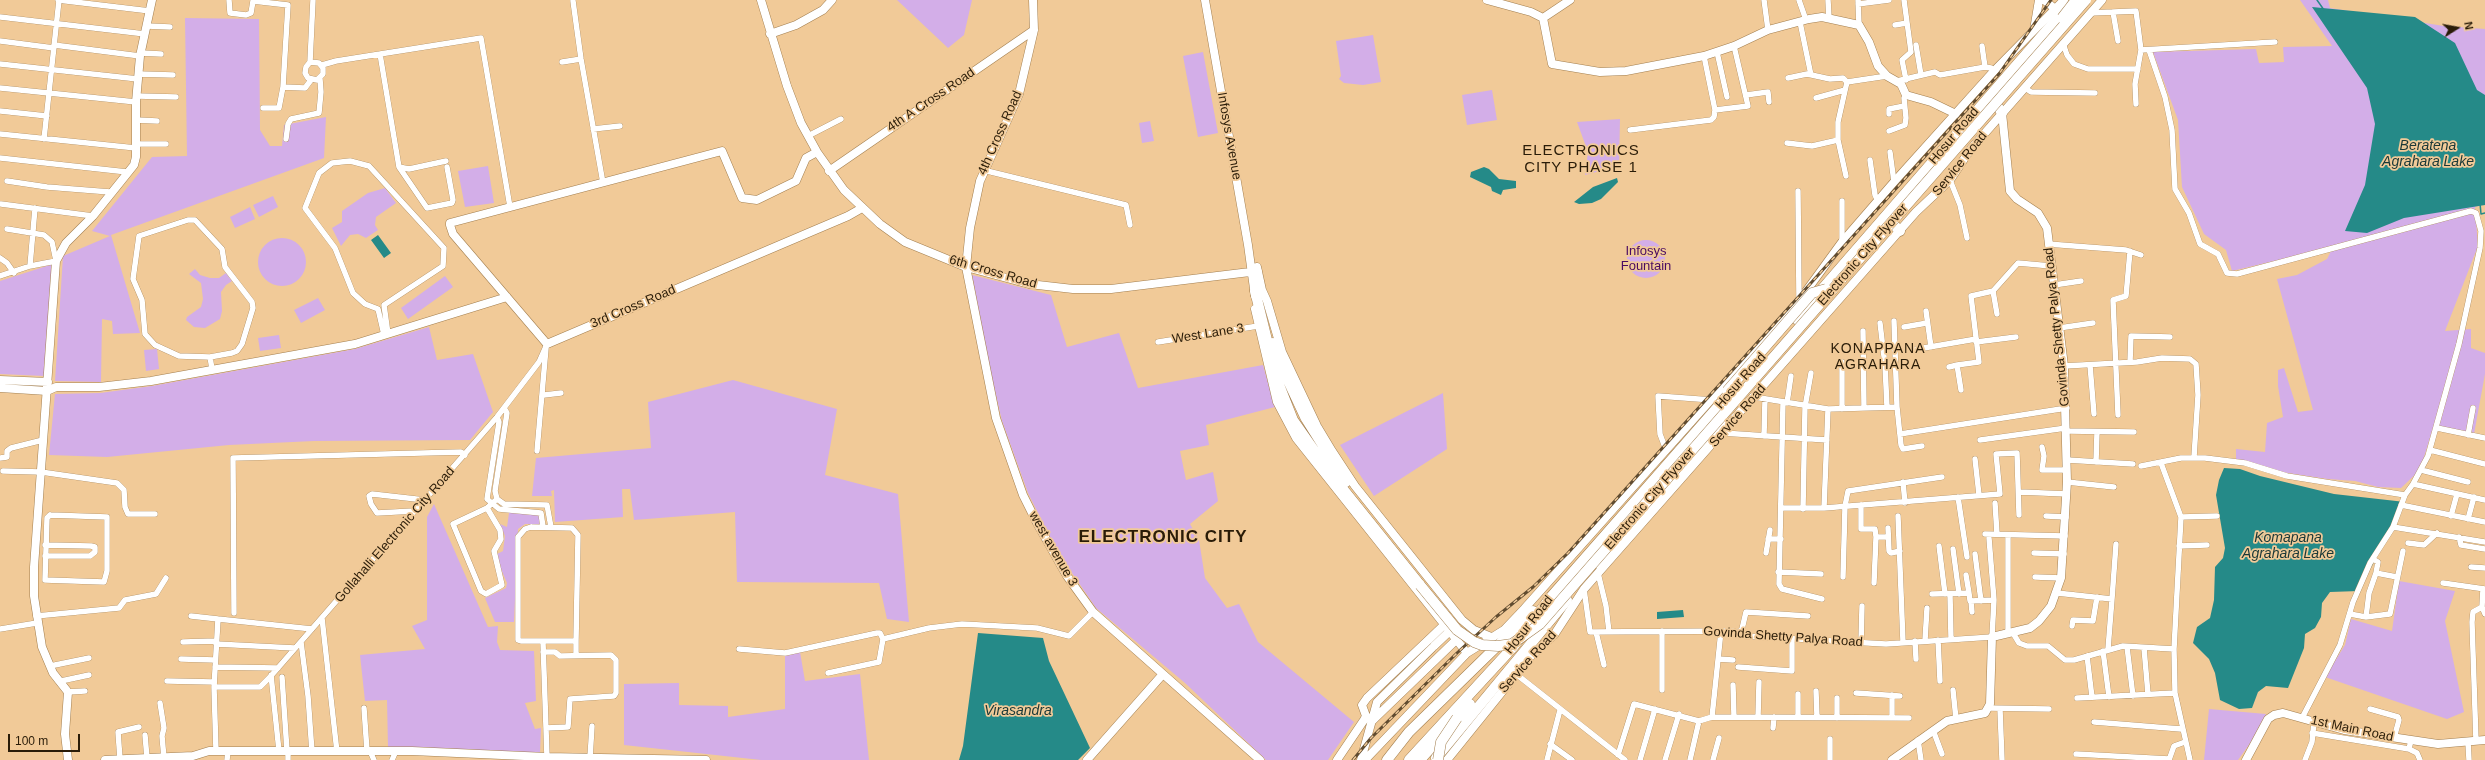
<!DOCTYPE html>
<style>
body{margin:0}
#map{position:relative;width:2485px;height:760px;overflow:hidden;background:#f1ca98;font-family:Arial,sans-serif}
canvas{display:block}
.north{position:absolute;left:2437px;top:8px;width:40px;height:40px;-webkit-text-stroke:3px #f1ca98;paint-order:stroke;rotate:79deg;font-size:11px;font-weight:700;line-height:16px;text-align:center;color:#2a1c08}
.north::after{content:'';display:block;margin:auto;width:14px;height:18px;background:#2a1c08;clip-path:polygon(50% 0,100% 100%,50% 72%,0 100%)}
.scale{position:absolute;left:8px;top:734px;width:72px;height:18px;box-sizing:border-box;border:2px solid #2a1c08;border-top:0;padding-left:5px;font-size:12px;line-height:14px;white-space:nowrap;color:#2a1c08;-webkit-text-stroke:3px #f1ca98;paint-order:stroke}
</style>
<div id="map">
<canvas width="2485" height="760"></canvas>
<div class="north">N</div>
<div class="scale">100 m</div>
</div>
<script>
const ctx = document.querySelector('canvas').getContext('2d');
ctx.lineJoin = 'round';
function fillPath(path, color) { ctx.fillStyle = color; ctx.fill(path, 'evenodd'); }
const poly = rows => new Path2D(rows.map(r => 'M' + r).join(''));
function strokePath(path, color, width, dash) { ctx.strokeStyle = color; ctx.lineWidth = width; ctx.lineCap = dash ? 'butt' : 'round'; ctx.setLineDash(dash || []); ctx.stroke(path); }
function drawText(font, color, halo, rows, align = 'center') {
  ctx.font = font + ' Arial,sans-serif'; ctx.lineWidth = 3.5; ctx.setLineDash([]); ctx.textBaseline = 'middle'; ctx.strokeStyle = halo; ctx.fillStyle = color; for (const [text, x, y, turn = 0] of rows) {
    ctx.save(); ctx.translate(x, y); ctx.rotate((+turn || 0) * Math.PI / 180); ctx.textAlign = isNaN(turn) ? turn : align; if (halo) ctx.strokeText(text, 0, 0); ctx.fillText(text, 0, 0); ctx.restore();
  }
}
const green = poly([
 [897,0,972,0,964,35,948,48],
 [2300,0,2328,0,2330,8,2444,26,2485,29,2485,204,2475,207,2478,246,2445,331,2471,329,2471,348,2485,353,2485,374,2474,434,2434,425,2420,470,2401,488,2378,487,2355,481,2328,479,2281,472,2236,460,2236,449,2265,452,2267,423,2283,417,2278,386,2278,370,2284,368,2298,412,2313,410,2277,279,2297,275,2327,259,2333,247,2232,271,2226,250,2204,234,2182,187,2178,120,2153,52,2256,49,2259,63,2284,62,2283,47,2332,46],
 [185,18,259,19,260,130,270,146,282,146,284,125,326,117,324,158,111,235,140,333,113,334,112,321,102,319,101,382,55,381,63,256,110,236,92,231,152,157,187,156],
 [1373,35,1381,82,1363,85,1344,83,1339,79,1341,76,1336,41],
 [1203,52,1218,133,1198,137,1183,56],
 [1492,90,1497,120,1467,125,1462,95],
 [1620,119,1619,166,1585,175,1588,152,1577,122],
 [1150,121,1154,141,1142,143,1139,123],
 [488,166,494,203,465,207,458,171],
 [385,188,396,203,376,217,375,225,378,230,366,238,358,234,350,235,341,246,332,228,342,222,342,211,368,193],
 [273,196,278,207,259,217,253,205],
 [250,207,255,219,235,228,230,217],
 '258 262a24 24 0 1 1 48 0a24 24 0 1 1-48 0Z',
 '1627 259a19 19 0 1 1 38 0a19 19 0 1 1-38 0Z',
 [53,264,44,376,0,374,0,281],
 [195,269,200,275,210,278,219,278,226,273,232,281,226,285,221,292,222,311,220,319,205,328,194,327,186,320,187,317,201,307,203,299,201,283,189,274],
 [972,275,1051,295,1067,347,1119,333,1138,388,1263,365,1275,407,1206,425,1209,445,1180,451,1186,480,1213,472,1218,501,1190,524,1199,540,1205,578,1227,608,1239,604,1258,642,1354,722,1328,760,1266,760,1185,683,1096,608,1057,551,1028,493,1002,421,990,370],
 [445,276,453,287,408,319,401,308],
 [318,298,325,310,301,323,294,310],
 [429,327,437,360,473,354,493,412,470,440,314,441,229,445,107,457,49,455,55,394,100,393,152,386,355,349],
 [279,335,281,348,260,351,258,338],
 [157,349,159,369,146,371,144,350],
 [733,380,837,409,825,475,898,494,909,622,887,619,879,583,737,582,735,512,634,520,630,489,622,489,623,517,555,522,554,490,551,491,552,496,532,496,536,458,651,448,648,402],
 [1443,393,1447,449,1374,496,1340,445],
 [434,504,488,627,498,626,497,642,500,650,534,651,536,701,525,703,535,729,541,728,540,753,388,747,387,700,365,701,360,655,425,649,412,626,427,620,427,517],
 [509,513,540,513,540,524,525,524,518,529,514,622,495,622,485,598,506,588,507,583,495,555,503,551,505,536,500,524,507,527],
 [2399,581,2455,591,2445,621,2464,712,2447,719,2325,677,2345,645,2351,619,2392,631],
 [800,652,805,681,860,674,869,760,761,760,624,745,624,684,679,683,679,705,728,706,728,717,785,709,785,656],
 [2209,709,2266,714,2251,742,2238,760,2204,760]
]);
const water = poly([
 [2312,7,2415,17,2455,43,2477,90,2485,95,2485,205,2404,218,2367,233,2345,231,2365,185,2375,124,2367,88],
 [1484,167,1489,169,1499,179,1516,181,1516,188,1503,190,1501,195,1492,191,1491,187,1470,177,1471,172],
 [1617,178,1618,182,1601,199,1592,203,1579,204,1574,202,1593,187],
 [378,235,391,253,384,258,371,240],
 [2224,468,2240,469,2260,476,2334,494,2405,502,2359,591,2330,592,2322,603,2321,617,2315,628,2305,634,2304,648,2288,688,2266,686,2258,692,2252,708,2239,709,2220,700,2215,673,2209,659,2193,643,2197,627,2210,618,2214,600,2215,567,2223,558,2225,548,2216,495,2219,480],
 [1683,610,1684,617,1657,619,1657,612],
 [978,633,1043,638,1049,661,1090,748,1078,760,959,760,963,746]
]);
const stream = poly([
 [2317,0,2324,10],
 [2480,203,2481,214,2485,213]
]);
const street = poly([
 [58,0,150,11],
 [229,0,230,13,246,15,251,13,253,1,288,5,283,87,305,88,311,80],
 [1764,0,1768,30],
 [1799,0,1806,20],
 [1828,0,1829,19],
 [1858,0,1859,25],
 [1904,0,1911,52,1902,60,1906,80],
 [573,1,581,59,603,183],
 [1858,4,1889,0],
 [2113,12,2118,41],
 [2090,13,2136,11,2141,50,2275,42],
 [0,17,145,34],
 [1800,22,1811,75],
 [1895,25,1907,23],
 [147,26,170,27],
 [0,41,54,48],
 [2063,43,2067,55,2074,64,2088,69,2138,69],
 [54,45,140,56],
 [1916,45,1921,75],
 [1982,46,1985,67],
 [2149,50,2165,97,2172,130,2175,189,2189,213,2200,244,2218,254,2227,273,2237,274,2471,211,2476,213,2481,231,2480,248,2459,344,2428,456,2413,484],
 [1717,52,1727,97],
 [141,53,161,54],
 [380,54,399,167,409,169,446,161],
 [310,62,319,63,323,68,323,74,317,80,308,78,305,73,306,67,310,62,313,0],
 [562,62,581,59],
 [0,64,138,79],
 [322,65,336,61,481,38,510,207],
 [139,74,173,75],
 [1788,78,1807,74,1830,79,1843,78,1847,82],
 [1897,81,1935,72,1940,75,1985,67,1991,68,1994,71],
 [1847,82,1887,76],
 [0,88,136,102],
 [2025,88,2031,92,2095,93],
 [1746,95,1768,92,1769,102],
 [137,96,176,97],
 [1816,98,1845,90],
 [2136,104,2135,84,2141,50],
 [263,108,279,108,283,87],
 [1715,110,1748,106,1734,46],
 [0,111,47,116],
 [1889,114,1889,109,1904,106],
 [136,120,157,121],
 [593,129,620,126],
 [1630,130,1711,120,1714,117,1715,110,1704,56],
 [1889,131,1905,125,1906,118,1904,98,1906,95],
 [0,134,136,148],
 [808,136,841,119],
 [44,139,59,0],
 [286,139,288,124,291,119,319,113,321,92,320,79],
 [1838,140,1846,176],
 [1787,143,1812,146,1838,140,1838,122,1847,82],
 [136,144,166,144],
 [1890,152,1894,182],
 [0,158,127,172],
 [1870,160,1875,195,1878,201],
 [399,167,427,208,452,203,453,200,447,167],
 [983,170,1126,205,1130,225],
 [1950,180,1960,205,1967,238],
 [7,181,47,187,110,192],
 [1798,191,1799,301],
 [1842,201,1842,242],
 [1,204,93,216],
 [188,220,195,220,222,249,225,267,252,302,253,308,242,344,237,351,232,353,210,357,179,356,155,345,145,334,142,300,133,279,139,236,188,220],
 [2048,244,2126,250,2141,255],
 [0,258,7,263,14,273],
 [30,266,35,208],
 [0,276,30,266,56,261,52,242,44,235,7,229],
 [2054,285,2081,281],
 [1993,291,1997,314],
 [1926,311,1931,347],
 [1894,321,1897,407,1901,445,1903,449,1922,446],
 [1880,323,1885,365,1887,407],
 [1904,327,1927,323],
 [2059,328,2093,323],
 [1863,331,1864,408],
 [384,335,378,309,365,304,353,293,335,248,305,208,319,173,332,163,350,161,369,166,444,248,443,266,384,305,388,334],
 [1158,342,1258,326],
 [1976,342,2016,337],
 [1912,350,1976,339],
 [210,357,212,369],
 [2130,362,2131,336,2170,337],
 [1957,365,1979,362,1971,296,1993,291,2018,263,2051,266],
 [2090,365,2094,414],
 [2064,366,2137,362,2162,358,2190,359,2196,364,2198,395,2194,457],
 [1949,367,1957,365,1961,390],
 [544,395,561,393],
 [1754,397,1828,409,1897,407],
 [1783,402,1779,584,1782,589,1822,599],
 [1787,403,1791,376],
 [504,408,507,413,495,491,497,499,504,504,547,505,551,527],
 [1842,409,1842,362],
 [2118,415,2113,300,2126,296,2130,251],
 [497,417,499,422,487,499,499,509,541,513,543,527],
 [2437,428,2485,438],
 [2067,431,2134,432],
 [1723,433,1827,440],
 [1900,434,2067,408],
 [2468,435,2473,408],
 [1764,436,1765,399],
 [1980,440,2066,428],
 [2042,447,2044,456,2042,470,2067,470],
 [1666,450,1660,434,1658,396,1712,400],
 [2430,450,2485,464],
 [537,451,546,348],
 [0,458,7,457,7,451,11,448,43,440],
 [1975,459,1979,495],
 [2067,460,2133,464],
 [2096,462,2097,432],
 [2161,463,2181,517,2174,649,2175,693,2190,760],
 [2141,466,2181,458,2205,458,2245,463,2287,476,2405,495],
 [2421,470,2468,482],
 [3,471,41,472,117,483,124,490,125,507,128,514,155,514],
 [1903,482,1905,503],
 [2067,482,2114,487],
 [2020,492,2067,494],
 [1958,497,1967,557],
 [2485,500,2413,484,2405,495,2393,527,2485,542],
 [1995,503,1997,534],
 [1861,505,1861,529,1875,529,1876,537,1888,537],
 [2401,505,2485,522],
 [487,508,500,530,501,539,494,551,502,585,486,594,481,591,453,524,487,508,497,499],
 [1781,508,1824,508,2000,494,1996,454,2017,453,2019,515],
 [1824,508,1828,409],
 [1803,509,1805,407,1811,373],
 [414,511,377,513,371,504,369,496,372,494,425,500],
 [50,515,107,517,107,571,104,582,45,580,47,518,50,515],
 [1898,516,1903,642],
 [2046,516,2066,517],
 [2451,516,2457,494],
 [2181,517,2217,516],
 [2468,519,2474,497],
 [531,527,572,528,578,535,576,641,521,641,518,640,518,537,525,529,531,527],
 [1888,528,1889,551,1891,553,1900,551],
 [1985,534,2065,536],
 [2008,535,2008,634],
 [2459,537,2461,545,2485,549],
 [1768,539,1781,539],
 [2408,543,2424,545,2437,533],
 [1939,546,1945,594],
 [2179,546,2207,545],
 [1953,549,1959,594],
 [1766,553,1770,530],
 [2034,553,2064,554],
 [1975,554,1981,601],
 [45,556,90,556,95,552,95,547,91,546,45,545],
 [2373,559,2378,562,2376,573],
 [2471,567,2485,568],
 [1778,572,1821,574],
 [1598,573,1606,606,1609,632],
 [1966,575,1969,593],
 [1843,577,1845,506,1848,491,1942,477],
 [2035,577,2061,578],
 [1874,583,1876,537],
 [2443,583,2485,589],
 [1584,589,1590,632,1733,631,1744,636,1886,644,1992,637,1994,600,1989,538],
 [2483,589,2482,607,2485,614],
 [2057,593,2112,599,2108,649],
 [1932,594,1969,593,1970,601,1994,600],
 [1950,594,1951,639],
 [2112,599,2116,544],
 [1971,601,1972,612],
 [234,613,233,458,461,452,465,455],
 [2350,614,2366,617,2390,614,2403,551],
 [36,616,119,608,125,600,156,594,166,578],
 [191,616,218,619],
 [2366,617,2369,593,2376,573,2397,577],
 [322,618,337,752],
 [2072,626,2073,620,2093,621,2097,597],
 [0,629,37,623],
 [1662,631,1662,690],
 [1596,632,1604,665],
 [1738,633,1742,629,1746,612,1808,616],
 [2013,633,2019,643,2027,646,2048,646,2065,660,2074,660,2123,646,2174,649],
 [883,639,929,628,962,624,1037,628,1069,636,1093,612],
 [1925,640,1927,608],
 [1938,640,1940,681],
 [576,641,576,655],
 [1915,641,1916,659],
 [183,642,216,641],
 [301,642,308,696,312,752],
 [543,642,547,757],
 [1861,643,1862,606],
 [216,644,295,648],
 [2127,647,2133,696],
 [2144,648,2148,694],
 [739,649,785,653,877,633,880,633,883,639],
 [2103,651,2109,697],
 [543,652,555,652,560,656,611,655,616,660,616,693,614,696,570,699,568,727,546,728],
 [2087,656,2092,697],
 [181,659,215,660],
 [1718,659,1733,660],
 [50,666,89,658],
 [215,667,278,668],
 [1738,667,1792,671,1792,639],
 [828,673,879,662,883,639],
 [1516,674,1625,760],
 [271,675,279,751],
 [282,677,287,751],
 [61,681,89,675],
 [167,681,214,682],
 [1733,685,1734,717],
 [214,687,260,687,270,677,497,417,539,362,547,344],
 [1953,690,1956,719],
 [1816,691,1817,717],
 [68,692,85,691],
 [1856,693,1900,696],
 [2077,698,2175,693],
 [160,703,164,728,162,736,164,758],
 [364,708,367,751],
 [1988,708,2049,709],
 [2000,709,2002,760],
 [2370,709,2398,717,2399,720,2394,738],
 [1712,717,1721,631],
 [1758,717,1759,682],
 [1798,717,1798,694],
 [1837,718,1837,698],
 [1892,718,1892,695],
 [2302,718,2340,645,2353,602,2370,563,2393,527],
 [2094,722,2181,729],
 [1773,728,1774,717],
 [1933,730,1942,754],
 [2312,733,2409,749,2411,740],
 [145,735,147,758],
 [1830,739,1830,760],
 [1918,740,1921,760],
 [2476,741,2472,622,2473,612,2482,607],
 [2468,742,2469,760],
 [1550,744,1572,760],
 [2409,749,2417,753,2420,760],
 [216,751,214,687,218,619,312,629],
 [370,751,374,760],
 [2076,754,2169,759],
 [1618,755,1634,704,1699,721,1712,717,1909,718],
 [590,758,592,726],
 [120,759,118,732,139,727],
 [227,760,228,751],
 [288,760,288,751],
 [392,760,396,751],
 [1547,760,1560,710],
 [1640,760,1655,709],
 [1665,760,1679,714],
 [1690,760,1699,721],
 [1713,760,1719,738],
 [2169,760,2174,746,2185,742],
 [2305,760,2312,742,2314,722]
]);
const secondary = poly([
 [761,0,787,86,801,123,817,152,844,190,880,224,905,242,966,267,1029,284,1073,289,1111,289,1258,271],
 [1033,0,1034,30,1019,94,980,181,970,228,966,267,996,418,1023,495,1037,523,1067,576,1093,612,1260,760],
 [1205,0,1248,245,1255,296],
 [1487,0,1531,12,1543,18],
 [2044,0,2059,12],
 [1543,18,1552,64,1600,72,1626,71,1704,56,1734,46,1768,30,1809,19,1822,17,1859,25,1869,42,1878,66,1887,76,1901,84,1906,95,1931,102,1956,114],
 [1543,18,1570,0],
 [2034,30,2039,0],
 [770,34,796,25,823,10,832,0],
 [817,152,806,158,796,181,757,200,742,198,722,151,450,223,450,225,453,234,547,344,848,216,862,208],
 [829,171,1034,30],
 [1257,267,1262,290,1267,301,1282,352,1317,426,1332,451,1355,486,1462,620,1474,630,1491,637],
 [1255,309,1277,402,1296,438,1467,653],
 [0,380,48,382],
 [0,388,47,391,56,387,99,387,151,381,355,344,507,297],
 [1434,646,1452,629],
 [1373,720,1455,641],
 [68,760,65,734,68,692,53,673,42,647,34,596,34,567,56,261,66,243,93,216,134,165,136,157,136,102,140,56,152,0],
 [105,760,193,756,209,751,412,751,547,757,706,760],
 [1087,760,1163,674],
 [1337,760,1364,720,1366,716,1362,705,1367,698,1443,626],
 [1361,760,1377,702,1432,648],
 [1365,760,1467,653,1504,630,1524,609,1799,301,1842,242,1894,182,1994,71,2064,0],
 [1447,760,1531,656,1554,635,1584,589,1916,212,1950,180,1970,150,2102,0],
 [1892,760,1947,721,1985,713,1990,704,1992,637,2030,628,2039,621,2051,606,2061,578,2067,482,2064,366,2047,228,2038,213,2017,199,2010,191,2002,113],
 [2246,760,2268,719,2274,715,2283,713,2344,730,2438,744,2485,740]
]);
const highway = poly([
 [1998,107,2002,113],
 [1894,225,1900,231],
 [1255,291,1276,377,1293,420,1330,473,1420,585],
 [1796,319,2066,8],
 [1273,343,1284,372,1305,417,1346,482],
 [1599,564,1722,424],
 [1436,758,1567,600],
 [1387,760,1409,732,1533,611],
 [1409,760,1514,646,1550,598,1736,386],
 [1420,760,1470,704]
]);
const rail = poly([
 [1353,760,1371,738,1457,653,1496,617,1533,587,1568,553,1999,74,2051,0]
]);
const highwayBridge = poly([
 [2062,18,2076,0],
 [1727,391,1812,293,1826,289],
 [1420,585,1457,630,1474,642,1482,645,1498,646,1512,644,1540,624,2086,0],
 [1438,760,1441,742,1457,718]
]);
const streetNames = [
 ["4th A Cross Road",931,100,-34],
 ["4th Cross Road",1000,133,-66],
 ["Infosys Avenue",1229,136,80],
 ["Hosur Road",1954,136,-50],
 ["Service Road",1960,164,-51],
 ["Electronic City Flyover",1863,255,-49],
 ["6th Cross Road",993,272,16],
 ["3rd Cross Road",633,307,-23],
 ["Govinda Shetty Palya Road",2057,327,-96],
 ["West Lane 3",1208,334,-9],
 ["Hosur Road",1741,381,-49],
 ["Service Road",1738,416,-49],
 ["Electronic City Flyover",1650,499,-49],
 ["Gollahalli Electronic City Road",395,535,-49],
 ["west avenue 3",1053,549,60],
 ["Hosur Road",1529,625,-52],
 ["Govinda Shetty Palya Road",1783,637,4],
 ["Service Road",1528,662,-48],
 ["1st Main Road",2352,729,12]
];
const parkNames = [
 ["Infosys",1646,251],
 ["Fountain",1646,266]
];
const waterNames = [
 ["Beratena",2428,146],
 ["Agrahara Lake",2428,162],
 ["Komapana",2288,538],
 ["Agrahara Lake",2288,554],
 ["Virasandra",1018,711]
];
const neighbourhoodNames = [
 ["KONAPPANA",1878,349],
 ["AGRAHARA",1878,365]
];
const quarterNames = [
 ["ELECTRONICS",1581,151],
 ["CITY PHASE 1",1581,168]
];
const districtNames = [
 ["ELECTRONIC CITY",1163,537]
];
fillPath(green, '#d3aee8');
fillPath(water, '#258a88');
strokePath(stream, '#258a88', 1.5);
strokePath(street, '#a37f4f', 6);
strokePath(secondary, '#a37f4f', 9);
strokePath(highway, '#a37f4f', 11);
strokePath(street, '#fff', 5.5);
strokePath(secondary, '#fff', 8);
strokePath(highway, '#fff', 10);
strokePath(rail, '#614c30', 3);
strokePath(rail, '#f1ca98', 1.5, [4.5]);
strokePath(highwayBridge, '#a37f4f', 11, []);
strokePath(highwayBridge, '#fff', 10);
drawText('13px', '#2a1c08', '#f1ca98', streetNames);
drawText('13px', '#490a61', '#f1ca98', parkNames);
drawText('italic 14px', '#1a3837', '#f1ca98', waterNames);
ctx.letterSpacing = '1px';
drawText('14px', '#2a1c08', '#f1ca98', neighbourhoodNames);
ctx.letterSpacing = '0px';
ctx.letterSpacing = '1px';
drawText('15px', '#2a1c08', '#f1ca98', quarterNames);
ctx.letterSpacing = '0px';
ctx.letterSpacing = '1px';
drawText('bold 17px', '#2a1c08', '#f1ca98', districtNames);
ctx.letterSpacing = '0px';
</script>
